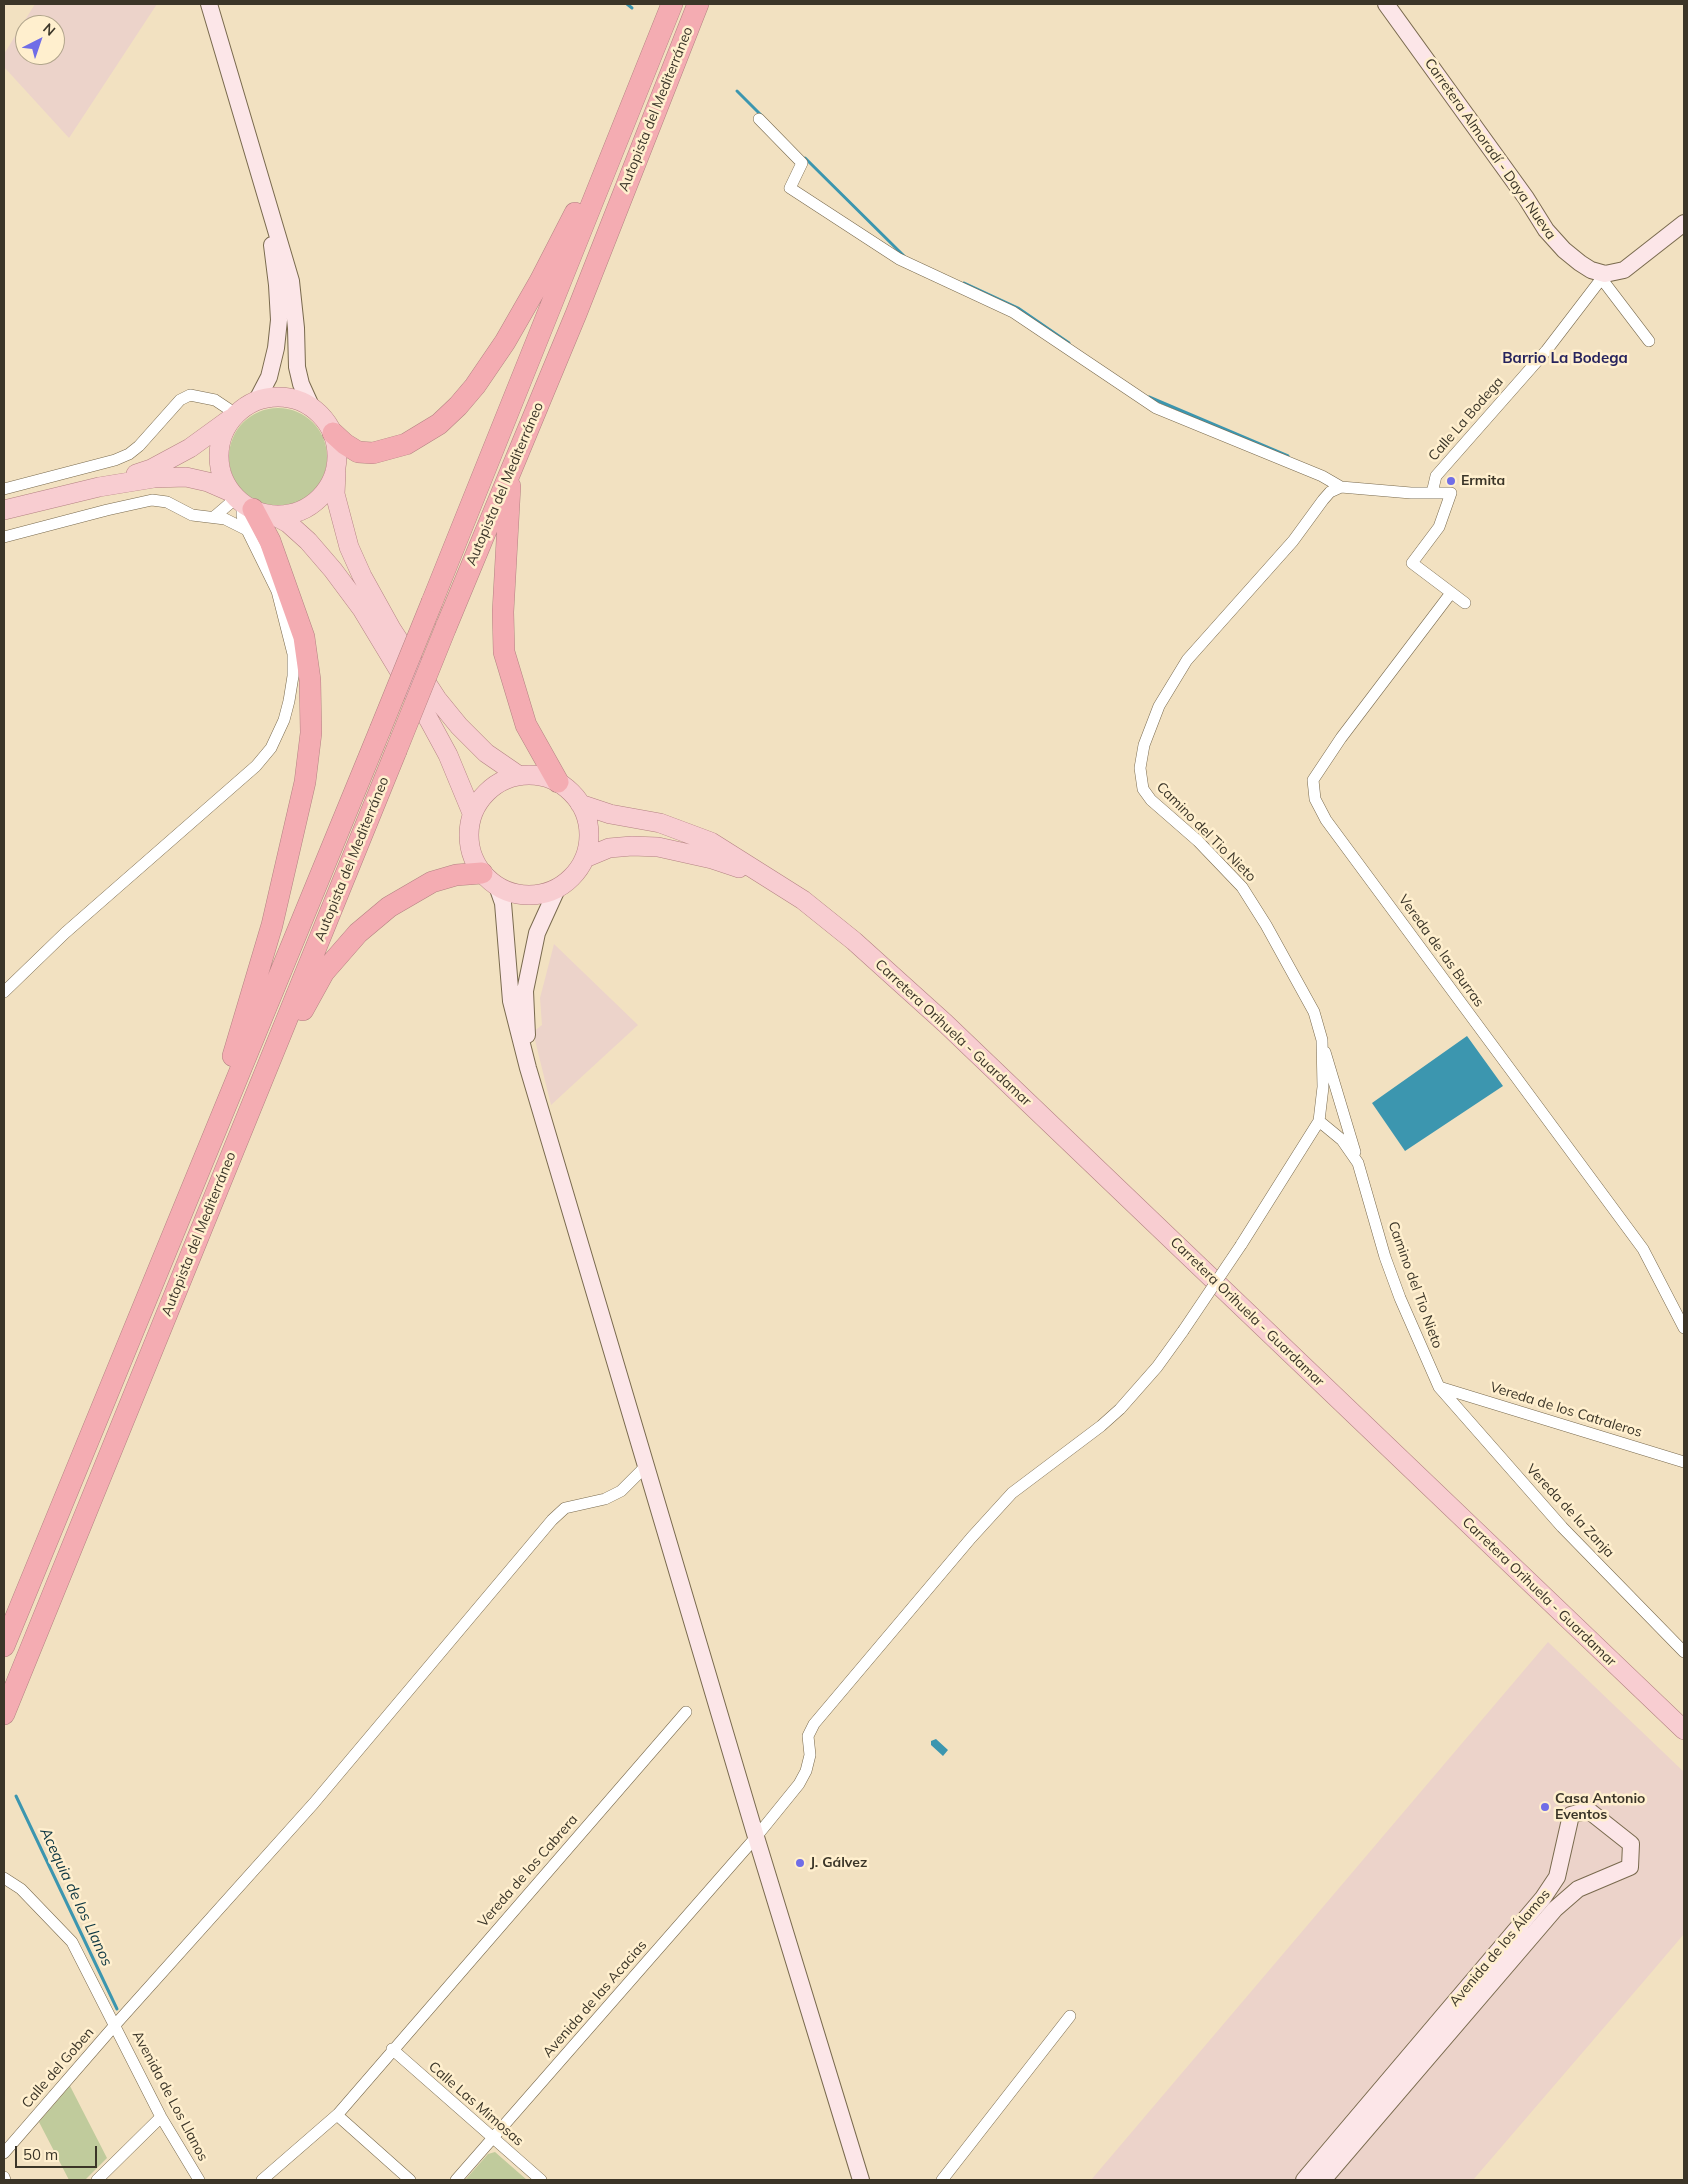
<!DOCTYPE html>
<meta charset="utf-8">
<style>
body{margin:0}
#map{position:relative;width:1688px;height:2184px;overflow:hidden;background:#f2e1c1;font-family:Mulish,sans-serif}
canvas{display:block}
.frame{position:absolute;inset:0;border:5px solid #3b3528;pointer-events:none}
.north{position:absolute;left:15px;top:15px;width:50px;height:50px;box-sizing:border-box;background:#ffefce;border:1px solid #b1a58c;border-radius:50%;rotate:41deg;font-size:14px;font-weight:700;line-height:20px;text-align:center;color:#3b3528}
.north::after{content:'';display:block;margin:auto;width:18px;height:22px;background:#706de7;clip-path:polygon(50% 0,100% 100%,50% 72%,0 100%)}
.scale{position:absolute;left:15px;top:2146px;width:82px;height:22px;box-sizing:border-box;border:2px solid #3b3528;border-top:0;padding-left:6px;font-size:15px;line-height:18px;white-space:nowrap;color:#3b3528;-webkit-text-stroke:4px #ffefce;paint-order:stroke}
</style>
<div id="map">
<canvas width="1688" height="2184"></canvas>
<div class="frame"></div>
<div class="north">N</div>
<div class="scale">50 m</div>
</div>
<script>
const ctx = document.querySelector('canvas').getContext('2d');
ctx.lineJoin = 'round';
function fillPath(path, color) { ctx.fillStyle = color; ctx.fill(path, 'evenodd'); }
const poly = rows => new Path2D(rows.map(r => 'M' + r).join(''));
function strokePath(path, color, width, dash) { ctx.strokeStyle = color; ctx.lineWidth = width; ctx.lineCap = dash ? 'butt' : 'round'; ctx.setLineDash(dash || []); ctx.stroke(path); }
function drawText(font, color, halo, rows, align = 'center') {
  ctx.font = font + ' Mulish,sans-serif'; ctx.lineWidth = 5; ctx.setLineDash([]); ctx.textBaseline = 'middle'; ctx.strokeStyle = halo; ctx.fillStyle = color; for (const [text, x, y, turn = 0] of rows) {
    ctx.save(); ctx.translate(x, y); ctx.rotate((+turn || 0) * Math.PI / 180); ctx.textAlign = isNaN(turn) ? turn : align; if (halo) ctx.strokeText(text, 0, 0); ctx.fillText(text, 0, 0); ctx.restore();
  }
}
const industrial = poly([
 [35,4,157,4,69,138,4,67,4,54],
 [25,25,55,25,55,55,25,55],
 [554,944,638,1025,551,1105,533,1032,542,1025,540,998],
 [1548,1642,1684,1772,1684,1934,1650,1974,1473,2180,1091,2180]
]);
const green = poly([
 '229 457a49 49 0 1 1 98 0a49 49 0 1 1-98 0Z',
 [70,2086,107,2158,85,2180,69,2180,39,2122],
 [495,2152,527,2180,465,2180,488,2154]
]);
const water = poly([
 [1467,1036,1503,1086,1405,1151,1372,1103],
 [936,1739,948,1750,943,1756,931,1745,931,1741]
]);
const stream = poly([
 [627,4,632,8],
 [737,91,761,115],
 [805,158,904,256],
 [964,283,1018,308,1069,343],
 [1149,397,1288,456],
 [16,1796,117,2009]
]);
const street = poly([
 [759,119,802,163,790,188,899,259,1013,312,1156,408,1322,476,1341,487,1411,493,1451,493,1439,527,1412,563,1465,603],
 [1601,278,1649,341],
 [4,489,115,460,129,454,139,446,180,400,190,395,215,400,236,414],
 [1432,493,1436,476,1546,351,1605,274],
 [214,517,236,498],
 [4,537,107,510,152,500,167,502,192,515,225,519,247,530],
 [1451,593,1341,738,1313,780,1315,799,1326,820,1643,1249,1684,1328],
 [4,992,65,933,256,766,271,748,284,720,289,701,293,676,293,654,277,591,247,530,242,516,242,511],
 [1325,1052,1355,1152],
 [1319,1121,1342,1140,1358,1163,1385,1257,1400,1298,1439,1387,1562,1527,1684,1652],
 [1241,1245,1319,1121,1323,1087,1322,1040,1314,1012,1266,925,1242,887,1198,841,1151,800,1143,789,1140,768,1144,745,1159,706,1187,660,1293,541,1323,500,1330,492,1341,487],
 [1439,1387,1684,1462],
 [4,1878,21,1889,72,1942,161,2117,199,2180],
 [392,2049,541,2180],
 [337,2115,410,2180],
 [4,2153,115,2025,314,1803,552,1520,565,1508,605,1499,621,1491,646,1466],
 [4,2177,5,2180],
 [97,2180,161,2117],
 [262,2180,338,2114,686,1712],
 [456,2180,756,1837,799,1784,806,1771,810,1755,808,1736,814,1724,971,1538,1012,1493,1101,1426,1120,1409,1157,1367,1183,1331],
 [942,2180,1070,2016]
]);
const secondary = poly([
 [209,4,291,281,296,328,297,367,301,384,311,406],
 [1386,4,1526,198,1546,230,1564,250,1580,263,1591,270,1605,274,1624,270,1684,223],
 [257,400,269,377,276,348,279,320,277,285,272,245],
 [497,886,503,903,511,1001,528,1068,756,1837,861,2180],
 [527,1035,525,991,537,933,557,889],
 [1304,2180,1543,1898,1557,1877,1571,1815,1588,1810,1631,1844,1630,1867,1578,1889,1555,1909,1323,2180]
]);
const primary = poly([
 '219 456a59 59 0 1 1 118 0a59 59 0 1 1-118 0Z',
 [336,473,335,494,349,547,362,576,392,630,437,699,459,726,486,753,518,775],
 [136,474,151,469,190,448,230,419],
 [4,510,99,487,154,478,186,477,208,482,231,492],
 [273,515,288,523,308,541,333,570,362,609,429,720,448,755,472,813],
 '469 835a60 60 0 1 1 120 0a60 60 0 1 1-120 0Z',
 [580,804,610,814,660,823,711,842,803,900,854,941,946,1024,1684,1730],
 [585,858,609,848,632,846,658,847,712,859,739,868]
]);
const highway = poly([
 [333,433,345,444,358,452,373,453,406,444,439,424,458,406,475,386,505,342,540,281,575,213],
 [510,486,503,612,504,652,526,725,558,782],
 [432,602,672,4],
 [446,627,576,314,698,4],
 [303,1010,324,972,358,933,389,907,432,882,456,875,482,873],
 [233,1056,272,925,305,782,311,733,310,680,304,637,270,541,253,509],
 [4,1646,380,730],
 [4,1714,396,751]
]);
const streetBridge = poly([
 [1183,1331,1241,1245]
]);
const highwayBridge = poly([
 [380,730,432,602],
 [396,751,446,627]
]);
const markers = [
 [1451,481,5,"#706de7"],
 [1545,1807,5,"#706de7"],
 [800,1863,5,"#706de7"]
];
const streetNames = [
 ["Autopista del Mediterráneo",656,109,-68],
 ["Carretera Almoradí - Daya Nueva",1490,149,55],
 ["Calle La Bodega",1466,419,-49],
 ["Autopista del Mediterráneo",505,484,-67],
 ["Camino del Tio Nieto",1206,832,45],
 ["Autopista del Mediterráneo",352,859,-68],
 ["Vereda de las Burras",1441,951,54],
 ["Carretera Orihuela - Guardamar",953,1033,43],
 ["Autopista del Mediterráneo",199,1234,-68],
 ["Camino del Tio Nieto",1415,1285,70],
 ["Carretera Orihuela - Guardamar",1247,1312,44],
 ["Vereda de los Catraleros",1566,1410,17],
 ["Vereda de la Zanja",1570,1511,47],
 ["Carretera Orihuela - Guardamar",1539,1592,44],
 ["Vereda de los Cabrera",528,1871,-49],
 ["Avenida de los Álamos",1500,1948,-50],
 ["Avenida de las Acacias",595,1999,-49],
 ["Calle del Goben",58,2068,-49],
 ["Avenida de Los Llanos",170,2096,62],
 ["Calle Las Mimosas",476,2104,41]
];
const poiNames = [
 ["Ermita",1461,481],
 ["Casa Antonio",1555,1799],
 ["Eventos",1555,1815],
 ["J. Gálvez",810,1863]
];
const neighbourhoodNames = [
 ["Barrio La Bodega",1565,358]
];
const waterNames = [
 ["Acequia de los Llanos",76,1897,65]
];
fillPath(industrial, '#ecd3ca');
fillPath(green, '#c0cb9c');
fillPath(water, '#3c96af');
strokePath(stream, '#3c96af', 3);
strokePath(street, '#796a4e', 12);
strokePath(secondary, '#796a4e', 18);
strokePath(primary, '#b38282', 20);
strokePath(highway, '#b38282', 22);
strokePath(street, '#fff', 11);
strokePath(secondary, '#fce6e8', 16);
strokePath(primary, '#f8cdd1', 19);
strokePath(highway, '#f4acb2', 21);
strokePath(streetBridge, '#796a4e', 12, []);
strokePath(highwayBridge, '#b38282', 22, []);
strokePath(streetBridge, '#fff', 11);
strokePath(highwayBridge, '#f4acb2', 21);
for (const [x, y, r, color] of markers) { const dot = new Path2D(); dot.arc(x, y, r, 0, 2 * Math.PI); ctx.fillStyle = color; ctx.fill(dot); strokePath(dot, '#ffefce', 2); }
drawText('14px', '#3b3528', '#ffefce', streetNames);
drawText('bold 14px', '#3b3528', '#ffefce', poiNames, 'left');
drawText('bold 15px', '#27245e', '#ffefce', neighbourhoodNames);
drawText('italic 15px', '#0b3541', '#ffefce', waterNames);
</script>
